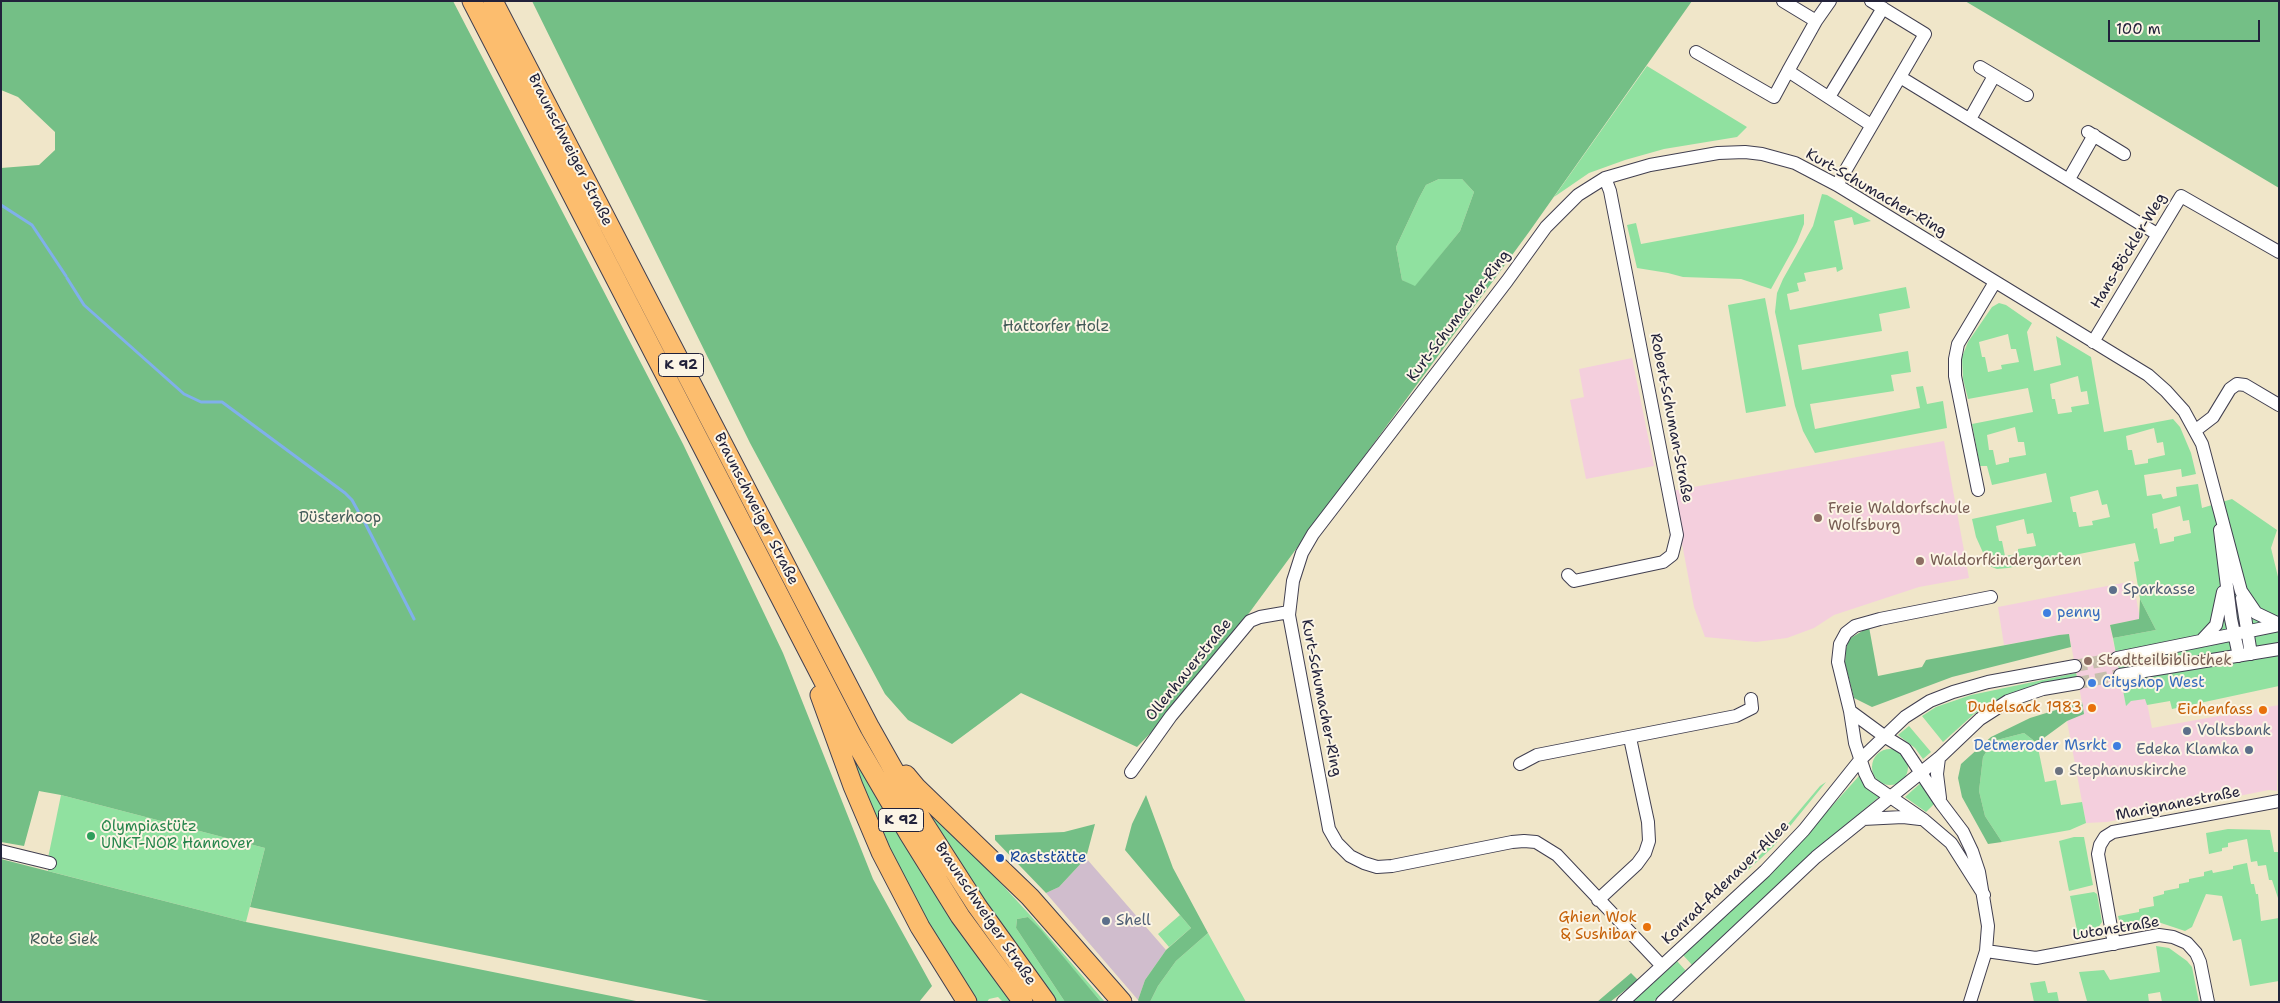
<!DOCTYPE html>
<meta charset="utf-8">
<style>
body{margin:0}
#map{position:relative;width:2280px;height:1003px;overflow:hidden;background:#f0e6c9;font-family:"Shantell Sans",sans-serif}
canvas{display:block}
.frame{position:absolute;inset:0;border:2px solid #22223b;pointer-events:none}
.scale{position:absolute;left:2108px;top:20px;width:152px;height:22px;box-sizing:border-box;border:2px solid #22223b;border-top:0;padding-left:6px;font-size:15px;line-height:18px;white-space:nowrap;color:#22223b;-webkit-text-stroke:4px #fcf5e5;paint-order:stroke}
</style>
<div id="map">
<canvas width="2280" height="1003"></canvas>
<div class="frame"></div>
<div class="scale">100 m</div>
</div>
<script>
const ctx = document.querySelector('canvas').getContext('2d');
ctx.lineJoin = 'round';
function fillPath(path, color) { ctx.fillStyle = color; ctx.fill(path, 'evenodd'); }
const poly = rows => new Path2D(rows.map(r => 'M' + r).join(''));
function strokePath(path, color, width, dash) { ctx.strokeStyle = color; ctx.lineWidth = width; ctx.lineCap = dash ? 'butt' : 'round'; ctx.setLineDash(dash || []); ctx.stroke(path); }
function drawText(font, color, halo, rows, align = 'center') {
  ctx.font = font + ' "Shantell Sans",sans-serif'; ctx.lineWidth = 4; ctx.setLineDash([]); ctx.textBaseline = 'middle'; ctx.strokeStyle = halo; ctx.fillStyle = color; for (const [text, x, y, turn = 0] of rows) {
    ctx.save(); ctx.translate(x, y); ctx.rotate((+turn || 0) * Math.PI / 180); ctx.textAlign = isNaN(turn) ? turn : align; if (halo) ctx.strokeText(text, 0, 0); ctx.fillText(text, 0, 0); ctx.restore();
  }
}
const built = poly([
 [1632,358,1654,466,1586,479,1570,400,1584,397,1579,369],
 [1944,441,1969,578,1919,587,1834,615,1814,628,1787,638,1756,642,1705,637,1694,607,1672,491],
 [2133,581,2140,619,2110,625,2126,705,2131,701,2146,698,2152,728,2279,705,2277,791,2269,790,2107,822,2086,823,2067,721,2084,713,2069,634,2004,645,1998,607]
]);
const industrial = poly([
 [1086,858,1166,950,1145,980,1138,1000,1046,893,1059,887]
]);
const green = poly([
 [1647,66,1747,127,1737,137,1664,149,1625,160,1589,173,1554,197],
 [1439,179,1462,179,1474,192,1460,231,1415,287,1402,280,1396,247,1419,198,1426,185],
 [1822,194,1827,195,1871,221,1854,225,1852,217,1834,221,1843,269,1837,272,1836,267,1804,273,1806,281,1797,283,1799,291,1787,294,1790,310,1906,287,1910,308,1879,314,1882,331,1798,345,1802,370,1908,351,1911,372,1891,375,1894,391,1810,404,1815,429,1920,408,1916,387,1923,386,1927,404,1943,401,1947,428,1815,453,1803,431,1795,406,1775,312,1777,293,1783,279,1813,226],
 [1804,214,1804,224,1797,242,1771,289,1741,279,1683,277,1668,273,1637,268,1627,225,1636,223,1641,244],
 [1765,298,1786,406,1746,413,1728,305],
 [1999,303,2006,305,2032,323,2027,332,2034,371,2061,365,2056,336,2091,357,2104,432,2173,419,2180,427,2191,453,2196,474,2182,477,2181,469,2144,475,2147,496,2161,494,2163,499,2177,496,2176,487,2198,484,2202,508,2232,499,2277,530,2271,548,2279,581,2279,686,2172,709,2170,701,2147,705,2145,699,2131,701,2126,706,2113,638,2156,630,2140,599,2134,562,2139,561,2135,543,2008,568,1997,569,1989,566,1976,537,1972,519,2052,502,2046,473,1992,485,1987,466,1980,466,1972,424,2033,412,2028,388,1968,399,1963,379,1962,357,1968,342,1992,307],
 [2008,334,2011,349,2016,349,2019,362,2001,365,2002,369,1988,372,1985,357,1982,357,1979,342],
 [2078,376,2081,392,2087,391,2089,404,2071,407,2072,412,2058,414,2055,399,2052,399,2050,384],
 [2015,427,2018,442,2024,442,2026,455,2009,458,2009,462,1996,465,1993,450,1989,450,1987,435],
 [2154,428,2157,443,2163,442,2165,455,2148,459,2148,463,2135,465,2132,450,2128,450,2126,436],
 [2098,490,2102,505,2107,504,2110,517,2092,521,2093,525,2079,527,2076,512,2073,512,2070,497],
 [2180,506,2183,521,2189,520,2191,533,2174,537,2174,541,2160,544,2157,528,2154,529,2152,514],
 [2024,519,2027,534,2033,533,2036,546,2018,549,2018,554,2005,556,2002,541,1999,541,1996,526],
 [2076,673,2077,677,2040,684,2005,696,1974,714,1943,742,1922,716,1936,707,1971,695],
 [1909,726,1931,752,1923,759,1915,748,1898,735],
 [2024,733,2037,743,2045,782,2056,780,2061,805,2082,802,2086,823,2070,830,2002,842,1985,816,1979,791,1983,757,1993,741],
 '1872 767a18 18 0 1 1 36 0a18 18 0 1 1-36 0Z',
 [852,750,1014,1002,1003,1002,998,997,989,999,987,1002,975,1002,927,923,887,849,849,751],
 [1859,776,1866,788,1879,797,1817,849,1692,965,1683,955,1769,876],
 [1923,781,1936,802,1926,812,1905,797],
 [1826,782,1773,847,1748,870,1738,877,1771,844,1820,786],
 [61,795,265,848,246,922,48,871,48,858],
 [925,806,971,851,1030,915,1105,1002,1101,1002,1028,917,1017,919,1016,928,1065,1002,1056,1002,984,902,924,808],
 [2228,829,2270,830,2274,852,2279,852,2279,901,2272,880,2269,880,2266,865,2258,866,2257,861,2251,862,2247,839,2228,843,2228,847,2222,848,2222,851,2209,854,2206,833],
 [2074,837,2084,837,2093,885,2069,891,2059,841],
 [2247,863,2251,884,2254,884,2256,894,2258,894,2261,921,2279,918,2279,981,2250,986,2241,939,2233,941,2222,896,2206,894,2192,927,2185,931,2161,923,2127,932,2120,924,2118,916,2139,912,2139,909,2154,906,2153,897,2164,894,2164,891,2179,888,2179,884,2189,882,2189,879,2204,876,2204,872,2212,870,2213,873,2233,869,2233,866],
 [2094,892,2097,894,2102,922,2092,936,2079,940,2070,896],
 [1180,915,1191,928,1169,947,1158,934],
 [1208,933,1246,1002,1150,1002,1158,986,1176,961],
 [2156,946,2169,948,2187,961,2192,967,2199,1002,2162,1002,2160,992,2148,994,2149,1002,2085,1002,2087,1001,2079,972,2104,970,2110,980,2160,972],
 [1677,961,1686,971,1653,1002,1632,1002],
 [2045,981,2048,993,2057,992,2059,1002,2034,1002,2030,983]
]);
const forest = poly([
 [1,1,453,1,683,444,742,567,783,653,873,879,932,986,919,1002,714,1002,250,907,265,848,61,795,39,791,24,846,1,842,1,168,39,165,55,150,55,132,18,97,1,90],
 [532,1,1692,1,1529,232,1230,639,1169,714,1137,747,1021,693,952,744,908,720,885,694,750,443],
 [1439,179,1462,179,1474,192,1460,231,1415,286,1402,280,1396,247,1419,198,1426,185],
 [1965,1,2279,1,2279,188],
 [2140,599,2156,630,2113,638,2110,625,2139,619],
 [1869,627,1878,676,1922,667,1926,660,2059,635,2069,634,2071,647,1952,677,1872,707,1854,698,1845,663,1846,649,1849,639],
 [2082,702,2084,714,2067,721,2037,743,2024,733,1993,741,1983,757,1979,791,1985,816,2002,842,1988,844,1962,797,1958,778,1961,764,1991,737,2030,718],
 [1146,795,1173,868,1208,933,1176,961,1158,986,1150,1002,1139,1002,1138,1000,1145,980,1166,950,1191,928,1125,850,1132,824],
 [1095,824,1086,858,1059,887,1046,893,995,840,995,835,1064,832],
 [1,859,246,922,641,1002,1,1002],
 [1028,917,1041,930,1101,1002,1065,1002,1016,928,1017,919],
 [1631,973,1638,980,1610,1002,1597,1002]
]);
const stream = poly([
 [1,205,32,225,66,276],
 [67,278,84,305,184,394,201,402,222,402,345,493,352,500,358,511],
 [362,517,414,619]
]);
const minorTunnel = poly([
 [2075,666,2117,658],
 [2078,683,2120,675]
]);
const minor = poly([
 [1783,1,1816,21],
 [1830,1,1816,21,1788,71,1871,125],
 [1696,52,1774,97,1788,71],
 [1980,67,2027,95],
 [1900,77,2157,234],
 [1829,97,1883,8],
 [1970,119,1994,76],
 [2088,132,2124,154],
 [2069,179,2094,135],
 [1837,185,1925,34,1871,1],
 [2093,342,2181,196,2279,252],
 [2196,430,2213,417,2230,389,2237,384,2245,385,2279,405],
 [1978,490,1955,376,1955,359,1958,344,1995,282],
 [2220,530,2231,619,2239,656],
 [1568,575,1574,581,1663,562,1672,555,1677,535,1610,191,1605,178],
 [2242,598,2251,654],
 [2202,640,2216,625,2223,592],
 [2117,658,2279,625],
 [2120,675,2279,649],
 [1850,711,1884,736,1905,749,1941,803,1963,832,1972,851,1979,872,1988,926,1986,951,1970,1002],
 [1939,758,1937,774,1940,798],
 [1520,764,1537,755,1736,716,1752,708,1751,699],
 [1131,772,1171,716,1250,621,1260,617,1289,612],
 [1863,819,1903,817,1920,819],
 [1,851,50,863],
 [1984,895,1951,843,1924,820,1870,783,1865,773,1855,743,1850,711,1838,662,1840,644,1846,633,1855,626,1880,619,1991,597],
 [1598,900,1637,864,1645,853,1649,841,1648,822,1630,738],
 [2114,944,2098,854,2100,845,2105,837,2113,832,2279,801],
 [1986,951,2036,958,2159,935,2173,937,2187,943,2196,953,2200,962,2208,1002],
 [1662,966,1557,855,1536,842,1524,841,1512,842,1392,866,1377,867,1364,863,1350,856,1337,843,1329,829,1289,615,1293,581,1302,553,1313,534,1507,281,1546,227,1578,195,1605,178,1650,165,1718,153,1745,152,1762,154,1795,163,1837,185,2148,375,2166,391,2184,411,2202,444,2241,591,2256,613,2279,624],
 [1623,1002,1765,871,1804,830,1860,760,1905,717,1930,701,1953,692,1988,682,2075,666],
 [1662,1002,1816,857,1939,758,1980,719,2008,701,2043,689,2078,683]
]);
const highway = poly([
 [472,1,853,738,909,834,960,916,1023,1002],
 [493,1,870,728,923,822,977,906,1046,1002],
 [820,695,853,786,881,852,920,927,967,1002],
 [906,775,916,787,1030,897,1122,1002]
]);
const markers = [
 [1818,518,5,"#8d6e63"],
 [1920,561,5,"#8d6e63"],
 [2113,590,5,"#5c6f8a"],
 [2047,613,5,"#3f7fe0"],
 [2088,661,5,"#8d6e63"],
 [2092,683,5,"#3f7fe0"],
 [2092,708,5,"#e8710a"],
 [2263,710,5,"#e8710a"],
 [2187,731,5,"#5c6f8a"],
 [2117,746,5,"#3f7fe0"],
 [2249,750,5,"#5c6f8a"],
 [2059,771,5,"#6b7280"],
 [91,836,5,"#2e9e5b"],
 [1000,858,5,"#1a4fb4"],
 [1106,921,5,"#5c6f8a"],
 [1647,927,5,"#e8710a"]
];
const shields = [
 [681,365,45],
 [901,820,45]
];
const shieldNames = [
 ["K 92",681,365],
 ["K 92",901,820]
];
const streetNames = [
 ["Braunschweiger Straße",570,150,63],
 ["Kurt-Schumacher-Ring",1876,193,30],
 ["Hans-Böckler-Weg",2129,251,-59],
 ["Kurt-Schumacher-Ring",1459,316,-53],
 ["Robert-Schuman-Straße",1671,418,79],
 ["Braunschweiger Straße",756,509,63],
 ["Ollenhauerstraße",1189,670,-51],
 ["Kurt-Schumacher-Ring",1321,698,79],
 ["Marignanestraße",2178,804,-11],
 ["Konrad-Adenauer-Allee",1726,883,-44],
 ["Braunschweiger Straße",985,914,56],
 ["Lutonstraße",2116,929,-9]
];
const parkNames = [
 ["Hattorfer Holz",1056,327],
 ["Düsterhoop",340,518],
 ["Rote Siek",64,940]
];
const educationNames = [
 ["Freie Waldorfschule",1828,509],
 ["Wolfsburg",1828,526],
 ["Waldorfkindergarten",1930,561],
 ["Stadtteilbibliothek",2098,661]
];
const serviceNames = [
 ["Sparkasse",2123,590],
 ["Volksbank",2197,731],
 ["Edeka Klamka",2239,750,"right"],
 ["Shell",1116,921]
];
const shopNames = [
 ["penny",2057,613],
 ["Cityshop West",2102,683],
 ["Detmeroder Msrkt",2107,746,"right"]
];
const foodNames = [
 ["Dudelsack 1983",2082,708],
 ["Eichenfass",2253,710],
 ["Ghien Wok",1637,918],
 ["& Sushibar",1637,935]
];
const worshipNames = [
 ["Stephanuskirche",2069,771]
];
const leisureNames = [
 ["Olympiastütz",101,827],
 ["UNKT-NOR Hannover",101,844]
];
const transitNames = [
 ["Raststätte",1010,858]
];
fillPath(built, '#f4cfdd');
fillPath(industrial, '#d0bdcd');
fillPath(green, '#90e1a0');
fillPath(forest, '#74bf86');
strokePath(stream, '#80b0eb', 3);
strokePath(minorTunnel, '#c7bfad', 12, [12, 6]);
strokePath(minor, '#413f50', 14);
strokePath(highway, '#413f50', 21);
strokePath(minor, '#fff', 12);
strokePath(highway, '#fcbd6e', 19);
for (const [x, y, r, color] of markers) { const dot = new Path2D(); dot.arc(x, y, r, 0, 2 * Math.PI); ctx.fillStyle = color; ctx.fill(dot); strokePath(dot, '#fcf5e5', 2); }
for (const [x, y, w] of shields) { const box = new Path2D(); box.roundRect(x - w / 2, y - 11.5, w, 23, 4); ctx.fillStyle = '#fcf5e5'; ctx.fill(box); strokePath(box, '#22223b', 1); }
drawText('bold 14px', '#22223b', null, shieldNames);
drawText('15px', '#22223b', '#fcf5e5', streetNames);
drawText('15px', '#435b59', '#fcf5e5', parkNames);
drawText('15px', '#785e54', '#fcf5e5', educationNames, 'left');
drawText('15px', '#4e5e75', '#fcf5e5', serviceNames, 'left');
drawText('15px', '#366cbe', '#fcf5e5', shopNames, 'left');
drawText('15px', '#c56008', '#fcf5e5', foodNames, 'right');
drawText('15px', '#5b616d', '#fcf5e5', worshipNames, 'left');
drawText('15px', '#27864d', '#fcf5e5', leisureNames, 'left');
drawText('15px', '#164399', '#fcf5e5', transitNames, 'left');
</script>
